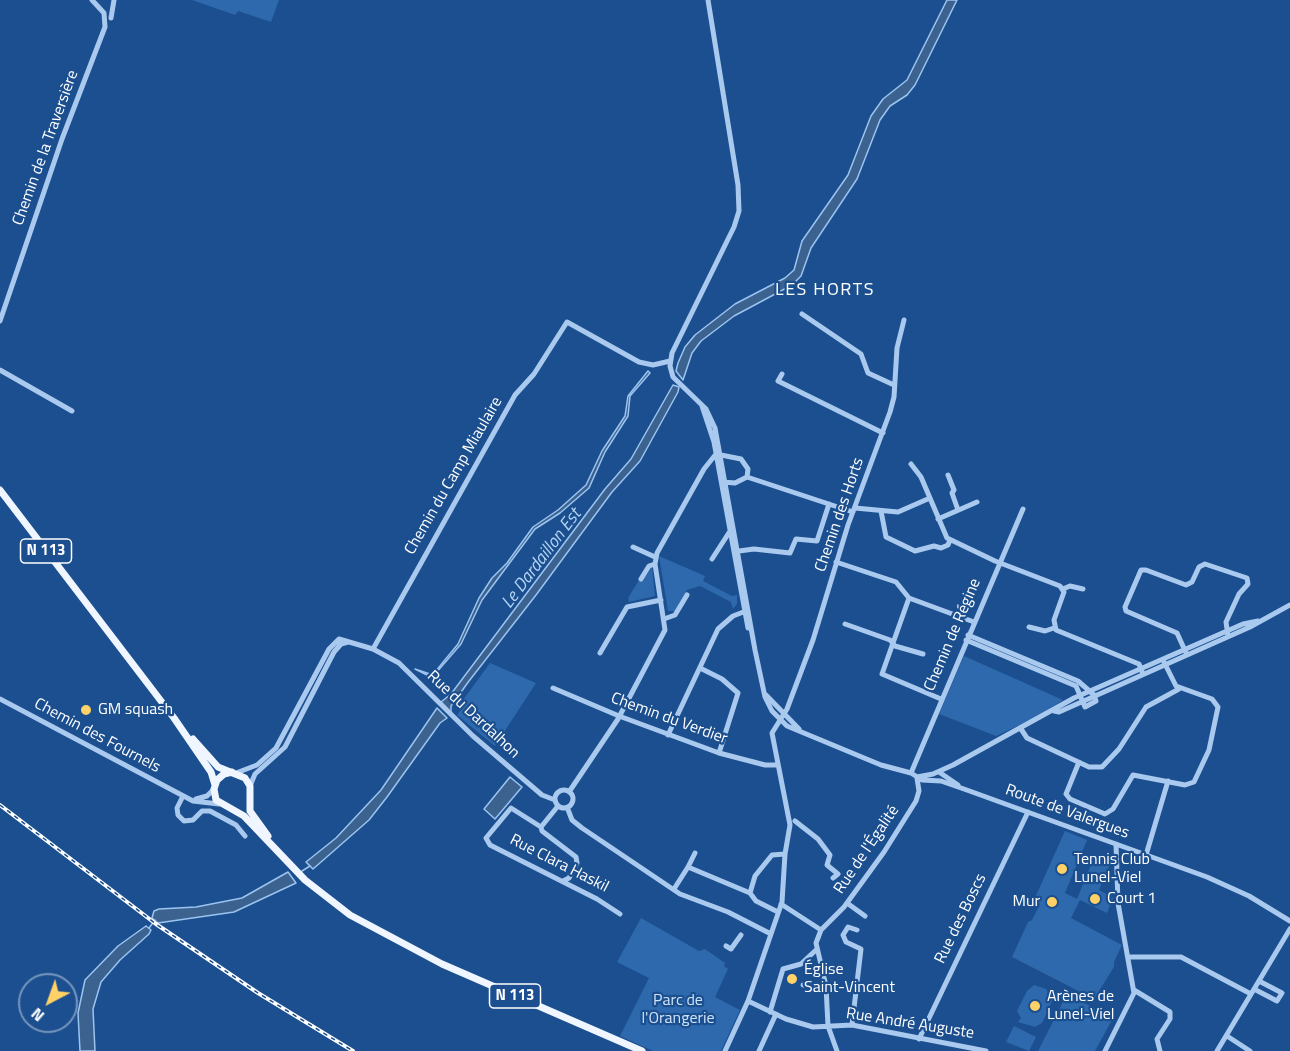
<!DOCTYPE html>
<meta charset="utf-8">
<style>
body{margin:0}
#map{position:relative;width:1290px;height:1051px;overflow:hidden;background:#1b4f8f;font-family:"Titillium Web",sans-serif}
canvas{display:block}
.north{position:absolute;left:18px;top:973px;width:60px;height:60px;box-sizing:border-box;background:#1b4f8f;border:2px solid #7695bc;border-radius:50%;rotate:221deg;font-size:16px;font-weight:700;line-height:24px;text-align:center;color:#fff}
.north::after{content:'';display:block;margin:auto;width:21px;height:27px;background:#ffd166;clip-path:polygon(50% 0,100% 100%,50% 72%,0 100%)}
</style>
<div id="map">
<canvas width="1290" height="1051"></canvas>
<div class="north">N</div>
</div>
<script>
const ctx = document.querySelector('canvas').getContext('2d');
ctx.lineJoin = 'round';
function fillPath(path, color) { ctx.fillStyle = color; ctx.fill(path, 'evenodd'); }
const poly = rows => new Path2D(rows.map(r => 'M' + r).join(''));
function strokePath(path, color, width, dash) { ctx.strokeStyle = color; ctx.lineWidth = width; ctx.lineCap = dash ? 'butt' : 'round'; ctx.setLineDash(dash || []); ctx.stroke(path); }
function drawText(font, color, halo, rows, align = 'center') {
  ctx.font = font + ' "Titillium Web",sans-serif'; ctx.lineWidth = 4.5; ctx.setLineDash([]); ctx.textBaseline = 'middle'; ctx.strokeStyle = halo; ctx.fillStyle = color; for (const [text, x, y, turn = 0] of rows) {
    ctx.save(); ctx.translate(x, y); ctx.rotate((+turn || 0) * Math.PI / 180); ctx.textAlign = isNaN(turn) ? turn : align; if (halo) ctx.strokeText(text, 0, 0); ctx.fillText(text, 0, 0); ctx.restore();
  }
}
const green = poly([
 [192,0,279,0,271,22,238,11,235,15],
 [659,556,705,576,703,581,732,596,737,595,737,604,733,609,731,602,700,586,687,590,675,611,668,611],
 [652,567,655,596,629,602,628,598,639,580,643,581],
 [964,656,1063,700,1033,719,996,736,939,714],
 [490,663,536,683,495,746,457,715,464,705,463,700],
 [1065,831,1087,840,1065,893,1077,899,1095,855,1111,862,1099,890,1113,898,1107,913,1080,900,1071,918,1122,945,1114,962,1114,967,1094,999,1012,957,1028,922,1032,920,1040,904,1034,900],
 [641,918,699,951,705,949,725,963,724,966,728,969,715,997,740,1010,721,1051,653,1051,620,1036,649,978,617,962],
 [1034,985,1046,989,1053,999,1042,1023,1035,1027,1018,1022,1021,1018,1017,1011,1027,991],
 [1067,994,1113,1018,1095,1051,1038,1051],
 [1014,1026,1036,1037,1029,1051,1006,1042]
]);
const water = poly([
 [947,0,957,0,915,85,907,95,890,106,880,120,857,179,811,248,801,276,792,285,734,316,701,341,692,353,683,380,676,371,678,363,685,347,695,335,735,304,785,278,794,270,802,241,848,175,871,116,883,99,907,80,947,0],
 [648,371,650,373,630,396,628,416,605,452,589,488,560,513,535,529,482,600,461,644,436,673,427,675,415,669,430,674,435,672,458,644,479,598,492,578,507,563,533,527,558,510,586,485,602,451,625,416,628,396,648,371],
 [673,385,679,387,678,392,640,461,612,492,536,595,469,681,451,706,451,713,441,702,451,694,605,489,631,459,673,385],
 [437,708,447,718,440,723,387,797,369,820,313,869,306,862,336,838,381,790,437,708],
 [510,777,522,787,495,819,484,809,510,777],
 [288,872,296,883,234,912,158,923,152,918,154,911,159,909,196,907,242,898,288,872],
 [146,926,151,930,149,934,120,960,101,982,93,1009,95,1051,80,1051,78,1013,85,980,118,946,146,926]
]);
const stream = poly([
 [302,871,310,866],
 [149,928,155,920]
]);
const minor = poly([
 [708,0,738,185,739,211,734,227,672,353,670,366,673,377,706,409,715,428,755,650,765,697,772,711,787,726,881,765,911,773,922,780,941,781,964,789,1207,877,1249,896,1290,921],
 [111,18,114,0],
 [802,314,861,354,868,373,894,385],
 [0,321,62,139,105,27,104,13,92,0],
 [0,370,72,411],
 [782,374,778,381,883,433],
 [702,406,714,442,748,628],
 [911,464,921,477,947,538,995,561,1060,586,1064,592,1054,620,1056,630,1134,662,1139,664,1143,674],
 [948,475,954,490,952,493,958,510],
 [723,482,735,483,747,477,853,512],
 [855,508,898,512,930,498],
 [881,511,886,537,915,551,934,546,941,548,948,545,950,540],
 [938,519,977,502],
 [633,547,655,557],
 [739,551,754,549,790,553,796,539,817,541,829,504],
 [712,559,732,528],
 [836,562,896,582,909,598,974,622],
 [641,579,649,566,655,564],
 [1063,589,1070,586,1083,589],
 [909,598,882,674,941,699],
 [664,619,675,615,687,595],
 [845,624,890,640,895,646,923,654],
 [1029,627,1045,631,1054,628],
 [966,640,1076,686,1085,707,1096,701,1094,695,1078,681,968,635],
 [373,649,515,395,534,374,567,322,639,362,653,365,670,361],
 [600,653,627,607,661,600],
 [1187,655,1177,633,1126,611,1125,607,1141,570,1146,570,1186,585,1192,582,1199,567,1205,564,1247,578,1248,584,1239,594,1226,622,1228,636],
 [700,668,722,679,738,693,719,753],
 [553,688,619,716,719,753,765,765,778,765],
 [766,695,799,729],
 [0,699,193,801,219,804],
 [1054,711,1059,712,1250,627,1290,605],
 [1021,729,1027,738,1089,767,1102,767,1119,749,1146,707,1179,689],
 [668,735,718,629,733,616,746,611],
 [1079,762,1066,794,1070,799,1105,814,1113,809,1133,775,1185,785,1194,782,1209,750,1218,707,1212,699,1176,686,1163,660],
 [939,772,958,785],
 [236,773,257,765,276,748,329,649,339,639,373,649,399,663,473,736,542,795,555,800],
 [911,773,1023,509],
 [917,777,933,774,953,765,1074,698,1243,624,1258,621],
 [250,786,255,774,285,747,334,652,341,644,348,642],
 '555 799a9 9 0 1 1 18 0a9 9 0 1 1-18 0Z',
 [569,792,618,719,665,630,655,564,657,553,704,469,716,454,741,459,748,469,747,477],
 [183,796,177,808,178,815,184,821,193,820,202,811,210,811,236,825,245,836],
 [196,799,207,796,214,789],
 [567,807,572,820,582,828,680,894,728,912,771,934],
 [795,821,818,839,830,855,827,865,838,874,833,878],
 [541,827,511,808,486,838,490,845,597,899,620,914],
 [541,827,542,831,576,857,577,863,569,878,563,881],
 [541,827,558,806],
 [1146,855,1168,781],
 [688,867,695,853],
 [674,889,688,867,750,893],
 [750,893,755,876,772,855,785,854],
 [750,893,756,901,778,912],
 [847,903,865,916],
 [781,904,821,930],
 [726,946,731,949,741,935],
 [1129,957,1181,957,1251,994],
 [803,985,826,986],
 [1254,989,1277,1001,1282,993,1259,981],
 [1134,990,1170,1012,1170,1019,1157,1039,1160,1051],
 [748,1001,786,1019,813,1027,852,1025,986,1051],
 [770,1012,783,969,801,964,816,950],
 [852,1025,861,949,846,942,843,935,848,927,857,930],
 [1227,1036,1250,1051],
 [919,1039,1028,812],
 [725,1051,748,1001,782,902,785,854,790,825,772,733,787,709,813,640,848,525,890,412,894,397,897,348,904,320],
 [759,1051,776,1014],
 [837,1051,828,1026,826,986,816,943,821,930,844,907,884,852,916,801,919,791,917,778],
 [1105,1051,1134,993,1118,903,1116,844],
 [1217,1051,1290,929]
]);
const major = poly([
 [0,490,174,718,211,772,215,785],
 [193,739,218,767,245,778,250,786,250,811,268,836],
 [232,772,224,774,217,780,214,789,216,800,244,816,305,880,350,915,442,964,642,1051]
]);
const rail = poly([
 [0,805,156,924,258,993,353,1051]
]);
const markers = [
 [86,710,6,"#ffd166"],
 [1062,869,6,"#ffd166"],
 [1095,899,6,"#ffd166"],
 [1052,902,6,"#ffd166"],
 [792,979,6,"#ffd166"],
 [1035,1006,6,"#ffd166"]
];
const shields = [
 [46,551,51],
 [515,996,51]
];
const shieldNames = [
 ["N 113",46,551],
 ["N 113",515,996]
];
const streetNames = [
 ["Chemin de la Traversière",46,148,-70],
 ["Chemin du Camp Miaulaire",454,476,-60],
 ["Chemin des Horts",840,515,-71],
 ["Chemin de Régine",953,635,-67],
 ["Rue du Dardalhon",473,715,43],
 ["Chemin du Verdier",669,719,20],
 ["Chemin des Fournels",97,736,28],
 ["Route de Valergues",1067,812,20],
 ["Rue de l'Égalité",867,850,-56],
 ["Rue Clara Haskil",559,864,27],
 ["Rue des Boscs",961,919,-64],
 ["Rue André Auguste",910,1024,9]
];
const poiNames = [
 ["GM squash",98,710],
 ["Tennis Club",1074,860],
 ["Lunel-Viel",1074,878],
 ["Court 1",1107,899],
 ["Mur",1040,902,"right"],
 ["Église",804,970],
 ["Saint-Vincent",804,988],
 ["Arènes de",1047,997],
 ["Lunel-Viel",1047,1015]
];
const parkNames = [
 ["Parc de",678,1001],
 ["l'Orangerie",678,1019]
];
const neighbourhoodNames = [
 ["LES HORTS",825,291]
];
const waterNames = [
 ["Le Dardaillon Est",542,559,-53]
];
fillPath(green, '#2e69ad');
fillPath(water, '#3c6290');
strokePath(water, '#9cc4f0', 1.5);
strokePath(stream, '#9cc4f0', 1.5);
strokePath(minor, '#a9c9ee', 5);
strokePath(major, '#f0f6ff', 7);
strokePath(rail, '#fff', 4);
strokePath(rail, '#1b4f8f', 1.5, [4.5]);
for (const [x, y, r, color] of markers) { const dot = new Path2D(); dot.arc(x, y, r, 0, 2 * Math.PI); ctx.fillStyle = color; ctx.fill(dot); strokePath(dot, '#1b4f8f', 2); }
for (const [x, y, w] of shields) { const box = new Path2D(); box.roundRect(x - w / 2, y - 12, w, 24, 4.5); ctx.fillStyle = '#1b4f8f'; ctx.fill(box); strokePath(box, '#fff', 1.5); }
drawText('bold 15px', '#fff', null, shieldNames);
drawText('16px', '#fff', '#1b4f8f', streetNames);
drawText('16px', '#fff', '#1b4f8f', poiNames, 'left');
drawText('16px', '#cfe3fa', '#1b4f8f', parkNames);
ctx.letterSpacing = '1.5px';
drawText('18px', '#fff', '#1b4f8f', neighbourhoodNames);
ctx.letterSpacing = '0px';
drawText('italic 18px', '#b5d3f5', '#1b4f8f', waterNames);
</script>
